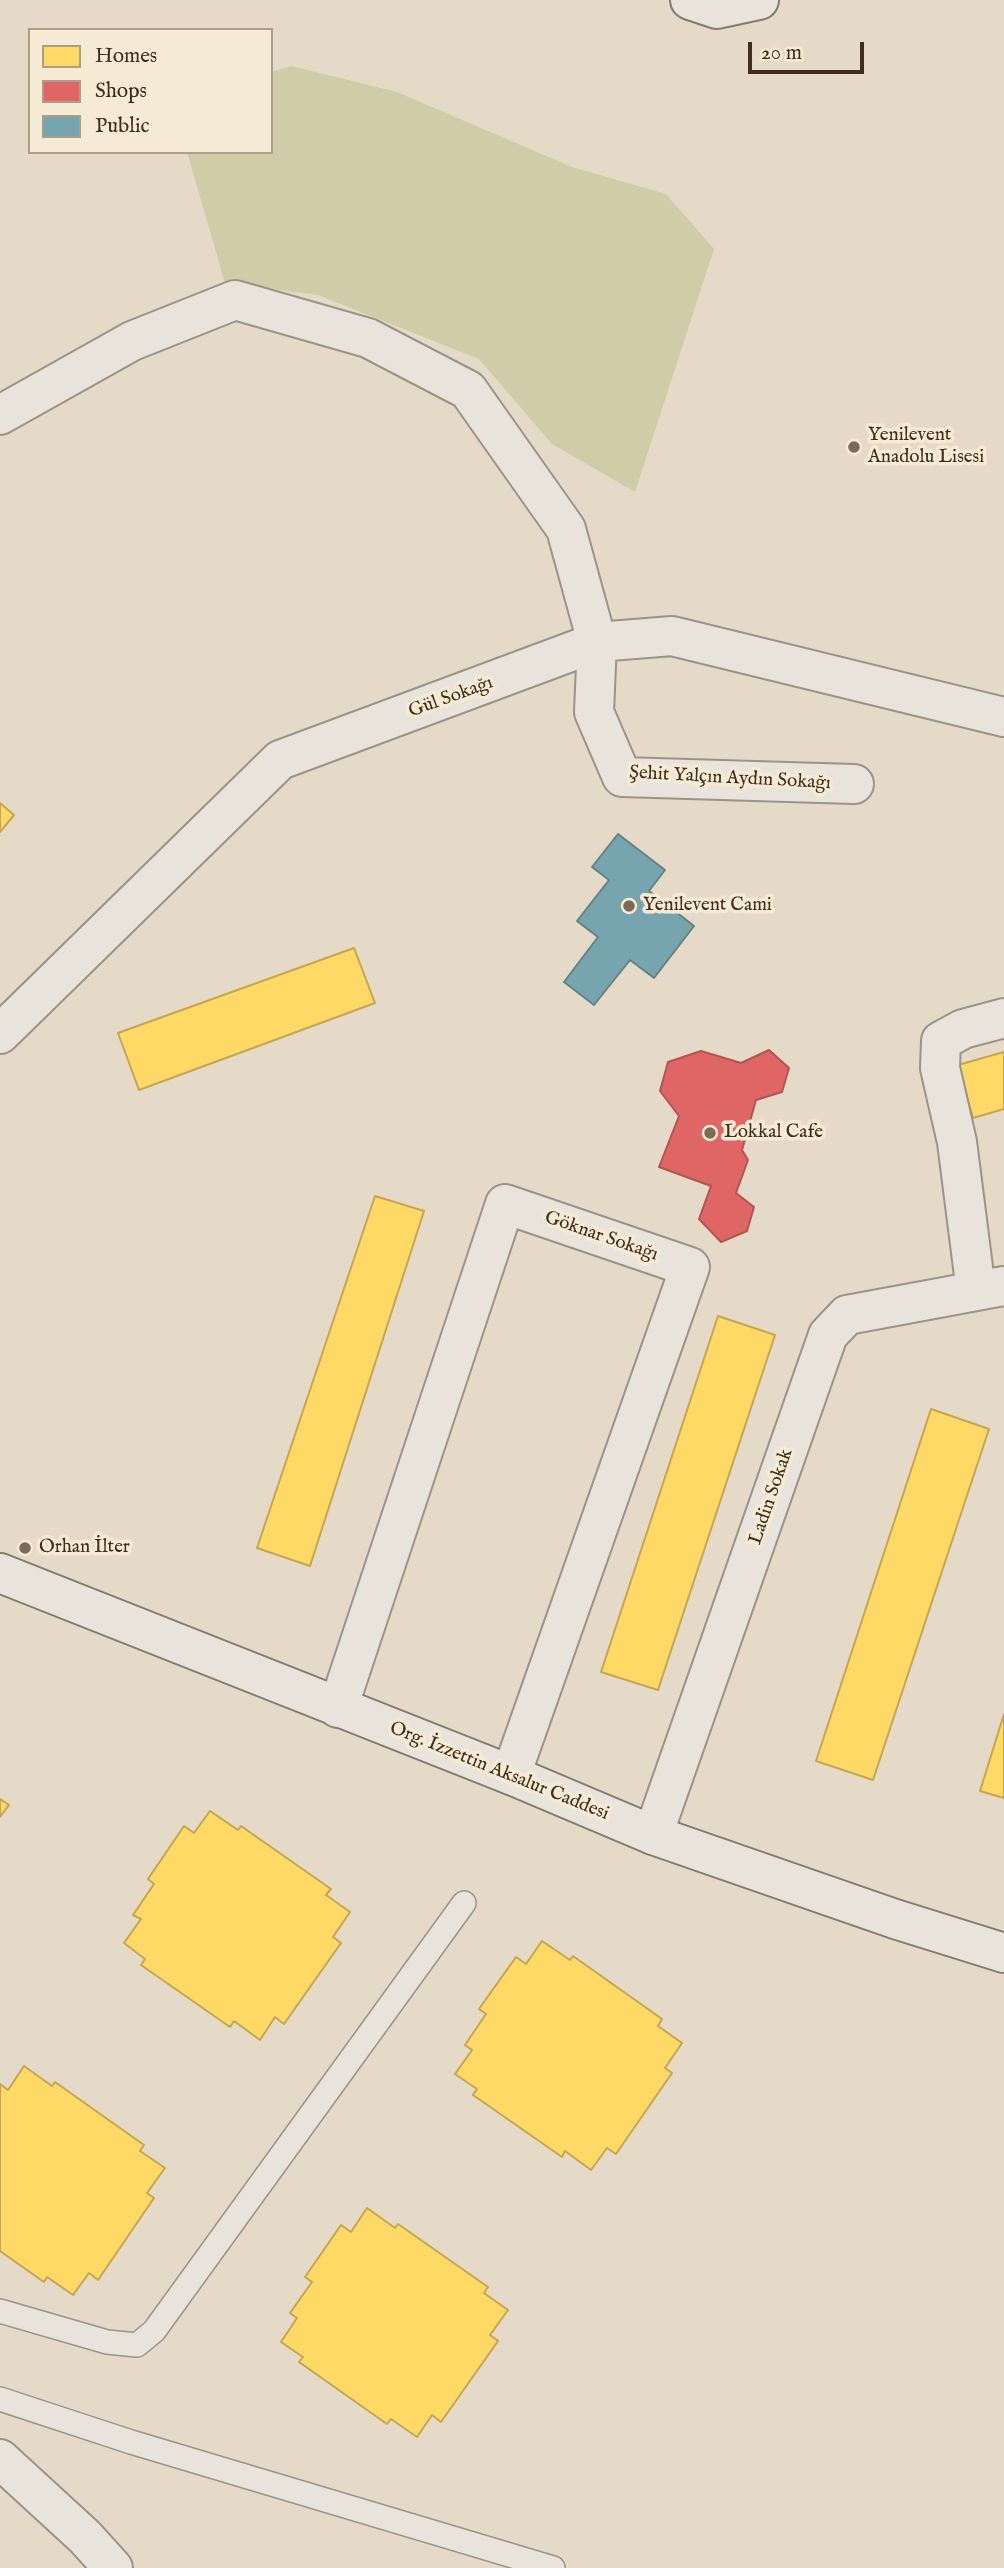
<!DOCTYPE html>
<meta charset="utf-8">
<style>
body{margin:0}
#map{position:relative;width:1004px;height:2568px;overflow:hidden;background:#e4dac7;font-family:"IM FELL English",serif}
canvas{display:block}
.legend{position:absolute;left:28px;top:28px;width:245px;height:126px;box-sizing:border-box;background:#f5ead3;border:2px solid #ad9e8a;margin:0;padding:9px 12px;list-style:none;font-size:21px;color:#422d1c}
.legend li{display:flex;align-items:center;gap:14px;height:35px}
.legend b{width:35px;border:2px solid #ad9e8a}
.scale{position:absolute;left:748px;top:42px;width:116px;height:32px;box-sizing:border-box;border:4px solid #422d1c;border-top:0;padding-left:9px;font-size:21px;line-height:24px;white-space:nowrap;color:#422d1c;-webkit-text-stroke:5px #f5ead3;paint-order:stroke}
</style>
<div id="map">
<canvas width="1004" height="2568"></canvas>
<ul class="legend">
<li><b style="height:19px;background:#ffd966"></b>Homes</li>
<li><b style="height:19px;background:#e06666"></b>Shops</li>
<li><b style="height:19px;background:#76a5af"></b>Public</li>
</ul>
<div class="scale">20 m</div>
</div>
<script>
const ctx = document.querySelector('canvas').getContext('2d');
ctx.lineJoin = 'round';
function fillPath(path, color) { ctx.fillStyle = color; ctx.fill(path, 'evenodd'); }
const poly = rows => new Path2D(rows.map(r => 'M' + r).join(''));
function strokePath(path, color, width, dash) { ctx.strokeStyle = color; ctx.lineWidth = width; ctx.lineCap = dash ? 'butt' : 'round'; ctx.setLineDash(dash || []); ctx.stroke(path); }
function drawText(font, color, halo, rows, align = 'center') {
  ctx.font = font + ' "IM FELL English",serif'; ctx.lineWidth = 7; ctx.setLineDash([]); ctx.textBaseline = 'middle'; ctx.strokeStyle = halo; ctx.fillStyle = color; for (const [text, x, y, turn = 0] of rows) {
    ctx.save(); ctx.translate(x, y); ctx.rotate((+turn || 0) * Math.PI / 180); ctx.textAlign = isNaN(turn) ? turn : align; if (halo) ctx.strokeText(text, 0, 0); ctx.fillText(text, 0, 0); ctx.restore();
  }
}
const green = poly([
 [291,66,397,92,572,167,666,194,714,249,635,492,552,444,479,359,318,295,225,283,187,152,271,152,271,72]
]);
const homes = poly([
 [0,803,14,815,0,832,0,803],
 [354,948,375,1003,139,1090,118,1033,354,948],
 [1004,1052,1004,1109,973,1118,958,1065,1004,1052],
 [375,1196,424,1211,310,1566,257,1548,375,1196],
 [718,1316,775,1335,658,1690,601,1672,718,1316],
 [931,1409,989,1429,873,1780,816,1761,931,1409],
 [1004,1714,1004,1798,980,1791,1004,1714],
 [0,1799,9,1805,0,1817,0,1799],
 [210,1811,238,1830,241,1826,331,1889,326,1895,350,1912,333,1937,341,1943,284,2024,275,2017,260,2040,234,2021,230,2027,141,1965,145,1959,124,1943,141,1919,133,1915,154,1884,148,1879,184,1826,194,1833,210,1811],
 [542,1941,570,1960,573,1956,662,2019,658,2026,682,2043,665,2068,672,2073,616,2154,607,2148,591,2170,565,2151,562,2157,473,2095,477,2089,455,2074,472,2050,465,2045,486,2014,479,2009,516,1957,526,1964,542,1941],
 [24,2066,52,2086,55,2082,144,2145,140,2151,165,2168,147,2193,154,2198,98,2280,89,2273,73,2295,47,2277,44,2282,0,2251,0,2084,8,2090,24,2066],
 [367,2208,395,2228,398,2224,488,2287,484,2293,508,2310,490,2335,498,2341,441,2422,432,2415,417,2437,391,2419,387,2424,299,2362,303,2357,281,2342,297,2318,290,2313,312,2282,305,2277,341,2225,351,2232,367,2208]
]);
const shops = poly([
 [769,1050,789,1068,782,1092,756,1100,742,1150,748,1160,736,1193,754,1207,747,1231,721,1242,699,1219,711,1186,659,1167,679,1116,660,1091,668,1062,701,1051,741,1063,769,1050]
]);
const public = poly([
 [618,834,665,870,649,891,694,926,654,978,630,960,594,1005,564,982,598,937,577,921,609,880,592,867,618,834]
]);
const lane = poly([
 [0,2311,107,2342,137,2345,154,2331,464,1903],
 [0,2399,131,2442,553,2568]
]);
const street = poly([
 [0,415,132,341,235,300,368,338,468,390,566,529,597,642,594,712,622,777,854,784],
 [0,1034,280,760,597,642,672,636,1004,717],
 [976,1291,957,1142,940,1068,941,1041,963,1029,1004,1018],
 [338,1708,505,1204,690,1267,511,1775],
 [653,1835,828,1335,847,1315,1004,1286],
 [0,2459,85,2537,113,2568]
]);
const secondary = poly([
 [690,0,717,9,759,0],
 [0,1573,511,1775,653,1835,895,1919,1004,1953]
]);
const markers = [
 [854,447,7,"#7b6a58"],
 [629,906,7,"#7b6a58"],
 [710,1133,7,"#7b6a58"],
 [25,1548,7,"#7b6a58"]
];
const poiNames = [
 ["Yenilevent",868,436],
 ["Anadolu Lisesi",868,458],
 ["Yenilevent Cami",643,906],
 ["Lokkal Cafe",724,1133],
 ["Orhan İlter",39,1548]
];
const streetNames = [
 ["Gül Sokağı",451,698,-20],
 ["Şehit Yalçın Aydın Sokağı",730,779,3],
 ["Göknar Sokağı",601,1237,19],
 ["Ladin Sokak",772,1497,-71],
 ["Org. İzzettin Aksalur Caddesi",499,1772,22]
];
fillPath(green, '#d0cca7');
fillPath(homes, '#ffd966');
strokePath(homes, '#c6a550', 2);
fillPath(shops, '#e06666');
strokePath(shops, '#b15550', 2);
fillPath(public, '#76a5af');
strokePath(public, '#668183', 2);
strokePath(lane, '#9b9387', 26);
strokePath(street, '#9b9387', 42);
strokePath(secondary, '#847b70', 42);
strokePath(lane, '#e9e4db', 23);
strokePath(street, '#e9e4db', 38);
strokePath(secondary, '#e9e4db', 38);
for (const [x, y, r, color] of markers) { const dot = new Path2D(); dot.arc(x, y, r, 0, 2 * Math.PI); ctx.fillStyle = color; ctx.fill(dot); strokePath(dot, '#f5ead3', 2.5); }
drawText('19px', '#422d1c', '#f5ead3', poiNames, 'left');
drawText('19px', '#422d1c', '#f5ead3', streetNames);
</script>
